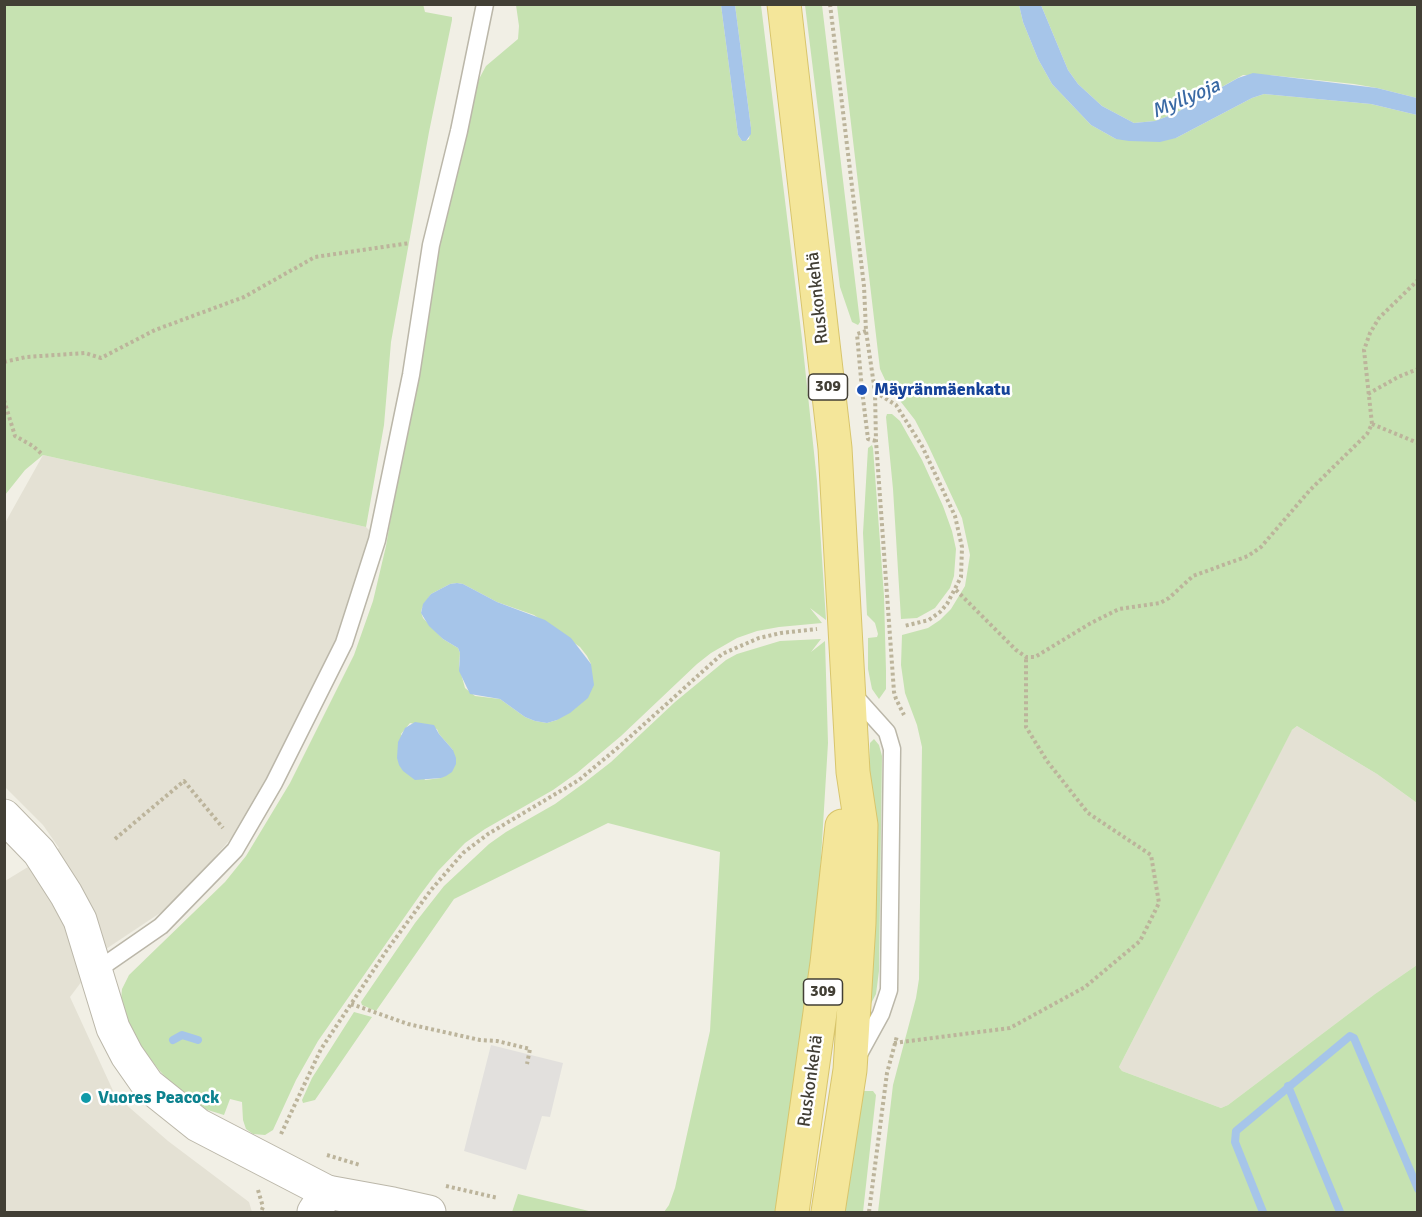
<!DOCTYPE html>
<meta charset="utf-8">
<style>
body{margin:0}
#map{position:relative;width:1422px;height:1217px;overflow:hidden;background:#f1efe5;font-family:Signika,sans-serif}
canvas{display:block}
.frame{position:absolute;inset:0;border:6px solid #423f35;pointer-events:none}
</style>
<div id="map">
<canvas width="1422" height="1217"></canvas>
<div class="frame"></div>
</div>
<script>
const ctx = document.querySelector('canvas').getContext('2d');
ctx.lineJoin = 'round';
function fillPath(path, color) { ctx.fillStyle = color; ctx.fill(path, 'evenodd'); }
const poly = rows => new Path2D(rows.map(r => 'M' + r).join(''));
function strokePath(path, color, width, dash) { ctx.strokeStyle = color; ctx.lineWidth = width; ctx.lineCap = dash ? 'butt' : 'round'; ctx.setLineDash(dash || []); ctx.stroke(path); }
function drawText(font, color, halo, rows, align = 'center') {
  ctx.font = font + ' Signika,sans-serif'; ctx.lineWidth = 5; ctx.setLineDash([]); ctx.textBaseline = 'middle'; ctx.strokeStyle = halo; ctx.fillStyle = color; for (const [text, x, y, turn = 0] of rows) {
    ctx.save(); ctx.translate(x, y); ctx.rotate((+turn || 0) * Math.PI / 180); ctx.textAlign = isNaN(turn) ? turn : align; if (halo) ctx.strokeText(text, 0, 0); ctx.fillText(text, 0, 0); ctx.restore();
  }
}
const residential = poly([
 [43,455,366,527,375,536,348,618,247,820,193,882,163,911,106,949,70,997,115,1095,168,1141,249,1202,252,1212,5,1212,5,881,59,848,43,825,5,787,5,523],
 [1297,726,1377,774,1417,803,1417,965,1375,994,1228,1105,1221,1108,1122,1071,1119,1067,1291,731]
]);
const green = poly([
 [423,4,425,12,452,17,452,20,429,132,391,342,384,425,366,527,43,455,25,470,5,495,5,5],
 [516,5,721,5,738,135,742,141,745,141,749,139,751,128,735,5,761,5,802,339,817,481,826,620,810,608,822,623,779,627,757,631,737,638,711,653,697,664,621,736,577,773,553,790,485,829,465,843,438,871,420,895,318,1041,296,1080,273,1130,265,1135,253,1134,246,1129,243,1120,242,1102,230,1099,224,1115,198,1107,180,1093,159,1070,142,1048,128,1023,121,999,122,989,129,975,225,882,246,856,290,783,354,655,373,601,386,546,429,292,447,202,479,79,486,66,518,39,519,26],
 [457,583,463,584,497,602,534,615,580,647,587,656,591,664,557,720,547,723,535,721,525,717,500,699,475,696,465,688,459,666,460,653,458,648,443,639,423,618,421,612,422,608,431,594,450,584],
 [410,723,437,729,439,734,453,750,441,778,425,780,401,734],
 [805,5,822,5,860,322,858,325,852,322,840,287],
 [837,5,1019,5,1023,22,1038,59,1052,84,1091,125,1116,139,1176,138,1252,98,1264,94,1371,104,1417,115,1417,803,1377,774,1297,726,1292,730,1119,1067,1122,1071,1221,1108,1228,1105,1375,994,1417,965,1417,1212,878,1212,893,1085,916,998,919,979,922,747,917,725,905,693,901,665,902,635,928,628,940,620,951,609,965,586,970,555,962,518,928,445,915,420,887,384,880,369],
 [1041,5,1417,5,1417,98,1377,88,1354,84,1269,75,1243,75,1174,114,1155,121,1134,123,1102,106,1078,84,1068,70],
 [887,414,892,414,900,421,922,460,943,506,952,531,956,549,954,576,950,588,935,608,917,618,901,619,893,489,886,417],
 [872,445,873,448,884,596,886,671,886,689,879,699,872,689,868,669,868,638,877,637,878,634,875,623,867,615,863,533,868,448],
 [821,639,811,652,825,641,828,743,816,941,779,1212,664,1212,669,1205,675,1188,710,1031,720,852,608,823,454,899,376,1011,362,1005,361,1002,415,923,444,886,489,844,506,832,555,804,584,783,611,762,675,702,726,660,737,654,780,641],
 [874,739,879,745,882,756,879,971,876,994,867,1011,869,767,870,743],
 [354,1012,372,1017,315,1100,303,1103,302,1100,312,1078],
 [864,1091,873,1091,876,1095,863,1212,845,1212,848,1183,863,1092],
 [518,1194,593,1212,512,1212]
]);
const parking = poly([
 [491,1045,563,1063,550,1117,542,1116,526,1170,464,1151]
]);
const water = poly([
 [721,5,735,5,751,128,751,134,746,141,742,141,738,135],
 [1019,5,1041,5,1068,70,1078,84,1102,106,1134,123,1155,121,1174,114,1238,78,1253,73,1377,88,1417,98,1417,115,1371,104,1264,94,1252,98,1176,138,1160,142,1129,141,1116,139,1091,125,1052,84,1038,59,1023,22],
 [457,583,463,584,497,602,545,620,571,638,591,664,594,685,588,698,570,713,557,720,547,723,535,721,525,717,500,699,470,694,459,671,460,653,458,648,443,639,429,626,421,613,423,604,431,594,450,584],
 [415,722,434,725,439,734,453,750,456,758,456,764,452,772,446,776,441,778,415,780,403,771,399,765,397,758,398,742,405,728]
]);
const stream = poly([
 [173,1040,182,1035,198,1040],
 [1288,1086,1340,1212],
 [1263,1212,1235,1142,1236,1131,1350,1036,1354,1038,1418,1189]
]);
const path = poly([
 [830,4,864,286,866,331,875,392,876,441,894,692,896,699,904,715],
 [866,331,857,334,862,390,868,439,876,441],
 [4,362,26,357,85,353,101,358,155,330,244,297,315,257,410,243],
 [875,392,896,405,922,446,955,516,962,547,961,577,947,604,940,612,929,620,904,626],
 [1368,394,1398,377,1418,369],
 [4,400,15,436,33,446,43,455],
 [1372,424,1418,443],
 [956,590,1016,650,1026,657,1035,657,1091,623,1119,609,1160,603,1169,598,1193,576,1248,556,1261,547,1310,490,1367,434,1372,424,1364,350,1370,333,1379,318,1418,280],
 [115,839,184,781,223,828],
 [351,1004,408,1024,480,1040,497,1041,530,1049,527,1064],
 [894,1043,1010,1028,1085,987,1140,941,1159,903,1151,855,1088,813,1047,761,1026,727,1026,657],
 [281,1134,321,1049,387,950,431,890,463,853,488,834,579,780,621,745,722,654,759,638,781,633,817,629],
 [327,1155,360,1165],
 [446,1186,498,1198],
 [258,1190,263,1207,261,1212],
 [869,1212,887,1073,897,1036]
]);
const service = poly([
 [852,693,887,732,892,749,889,990,881,1014,859,1054],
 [96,971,161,926,235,850,274,783,344,643,377,540,411,375,431,245,459,131,485,4]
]);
const minor = poly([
 [4,816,39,852,66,894,80,920,113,1028,127,1055,148,1085,198,1125,327,1192]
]);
const tertiary = poly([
 [314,1212,327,1192,393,1204,429,1212]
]);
const primary = poly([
 [784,4,835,448,853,772,861,825,859,923,850,1070,828,1212],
 [792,1212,827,963,842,826]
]);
const markers = [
 [862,390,6,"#1a4fb4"],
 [86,1098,6,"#0f9aa8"]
];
const shields = [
 [828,387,39],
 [823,992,39]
];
const shieldNames = [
 ["309",828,387],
 ["309",823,992]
];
const streetNames = [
 ["Ruskonkehä",818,298,-96],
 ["Ruskonkehä",811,1081,-82]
];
const transitNames = [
 ["Mäyränmäenkatu",874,390]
];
const cultureNames = [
 ["Vuores Peacock",98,1098]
];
const waterNames = [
 ["Myllyoja",1186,99,-23]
];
fillPath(residential, '#e4e1d4');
fillPath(green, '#c6e2b1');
fillPath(parking, '#e2e0dd');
fillPath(water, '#a6c5e9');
strokePath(stream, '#a6c5e9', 8);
strokePath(service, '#bbb7a9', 19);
strokePath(minor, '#bbb7a9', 35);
strokePath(tertiary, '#bbb7a9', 35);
strokePath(primary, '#d8c56c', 35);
strokePath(path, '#bcb49b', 4, [3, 3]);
strokePath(service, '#fff', 16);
strokePath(minor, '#fff', 33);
strokePath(tertiary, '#fff', 33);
strokePath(primary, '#f4e69a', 33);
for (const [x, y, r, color] of markers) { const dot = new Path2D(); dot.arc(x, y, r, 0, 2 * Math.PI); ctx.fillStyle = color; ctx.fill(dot); strokePath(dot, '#fff', 2); }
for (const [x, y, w] of shields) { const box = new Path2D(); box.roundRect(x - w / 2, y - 13, w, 26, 4.5); ctx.fillStyle = '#fff'; ctx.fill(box); strokePath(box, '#423f35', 1.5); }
drawText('bold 16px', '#423f35', null, shieldNames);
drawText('18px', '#423f35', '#fff', streetNames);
drawText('bold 18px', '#164399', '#fff', transitNames, 'left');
drawText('bold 18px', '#0d838f', '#fff', cultureNames, 'left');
drawText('italic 20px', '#3969a4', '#fff', waterNames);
</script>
